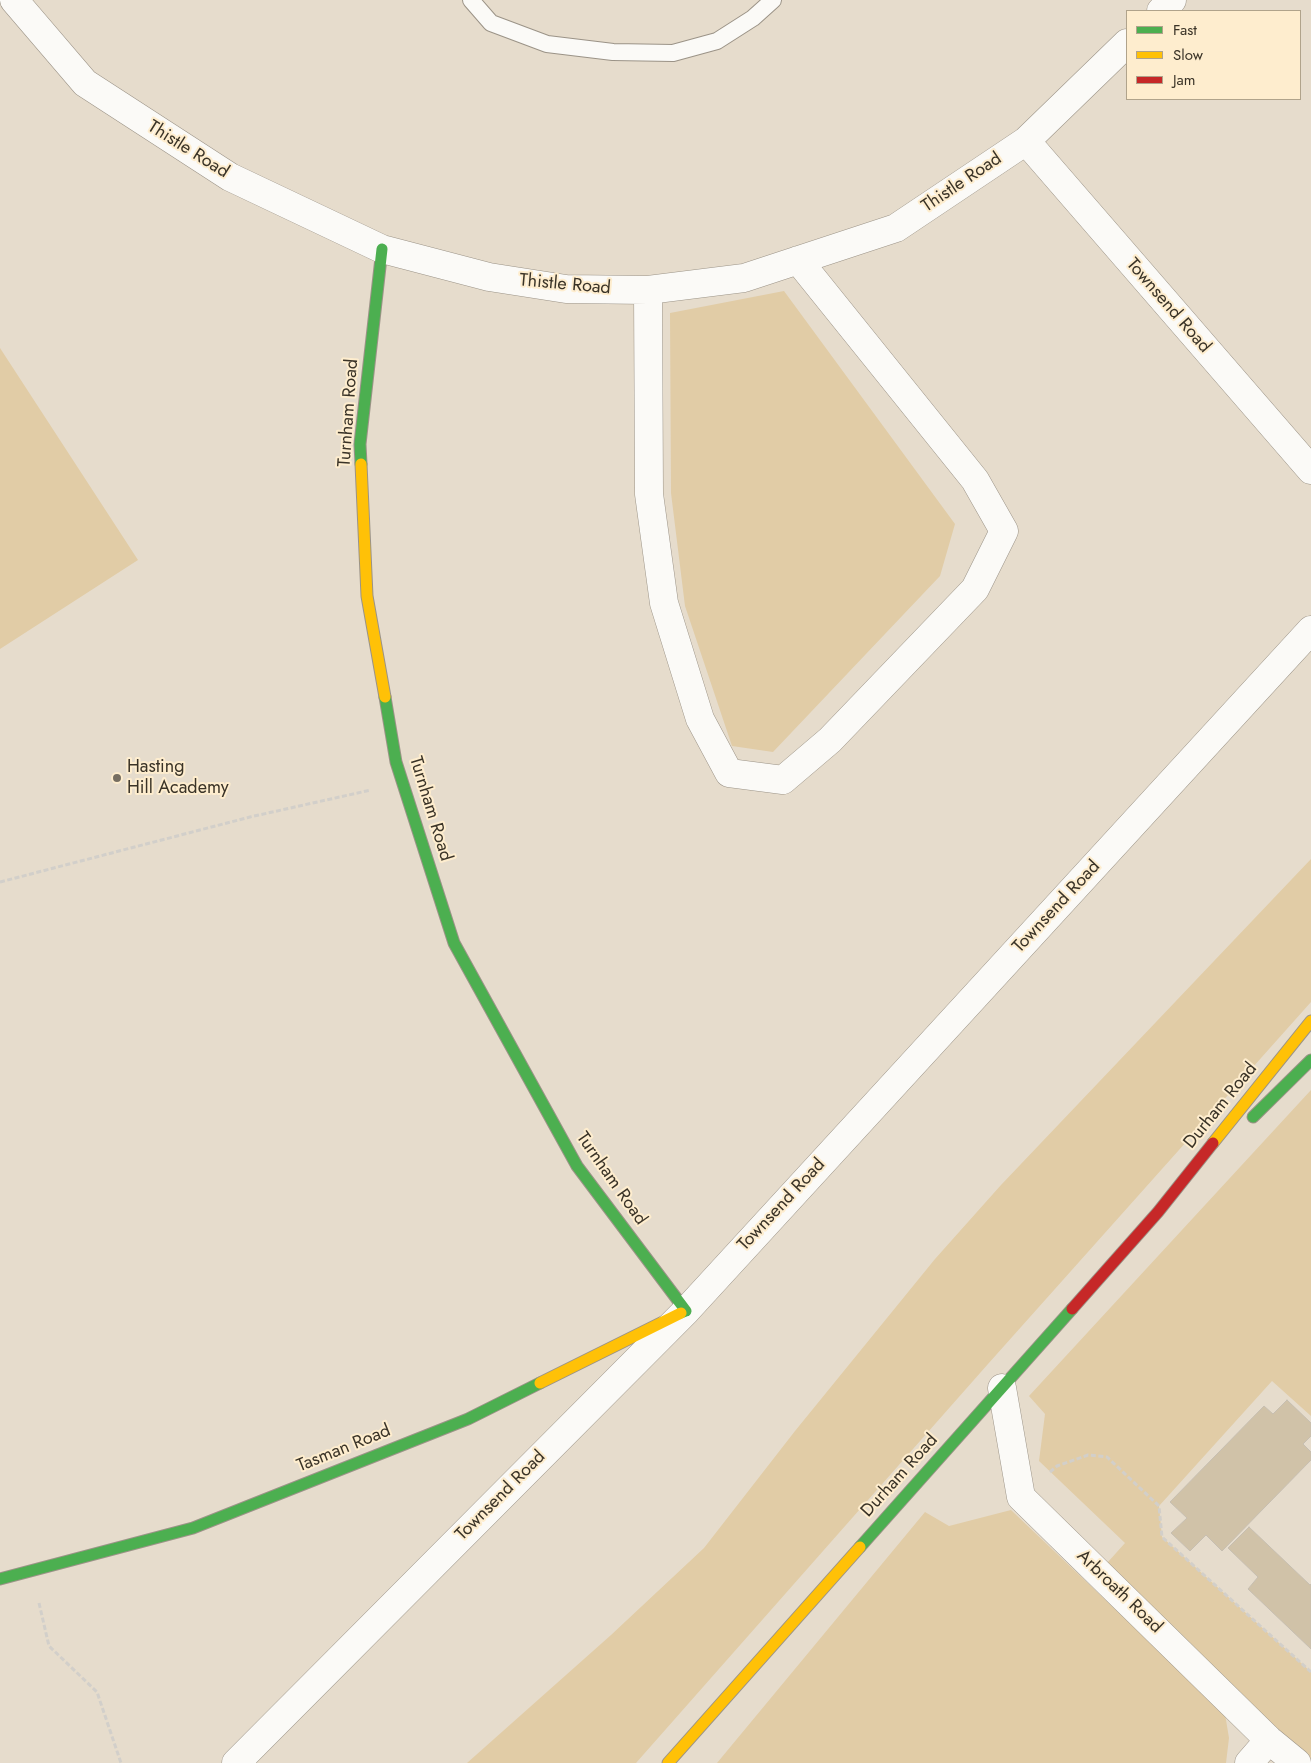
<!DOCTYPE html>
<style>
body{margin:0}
#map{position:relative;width:1311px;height:1763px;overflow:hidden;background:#e6dccc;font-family:Jost,sans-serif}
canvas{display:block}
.legend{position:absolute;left:1126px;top:10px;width:175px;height:90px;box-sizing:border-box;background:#feedce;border:1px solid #b0a38b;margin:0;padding:6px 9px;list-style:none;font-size:15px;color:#3a3327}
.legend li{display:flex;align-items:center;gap:10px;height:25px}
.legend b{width:25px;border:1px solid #b0a38b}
</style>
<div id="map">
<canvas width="1311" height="1763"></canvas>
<ul class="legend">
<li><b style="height:6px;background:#4caf50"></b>Fast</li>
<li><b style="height:6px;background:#ffc107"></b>Slow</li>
<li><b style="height:6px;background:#c62828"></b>Jam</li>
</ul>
</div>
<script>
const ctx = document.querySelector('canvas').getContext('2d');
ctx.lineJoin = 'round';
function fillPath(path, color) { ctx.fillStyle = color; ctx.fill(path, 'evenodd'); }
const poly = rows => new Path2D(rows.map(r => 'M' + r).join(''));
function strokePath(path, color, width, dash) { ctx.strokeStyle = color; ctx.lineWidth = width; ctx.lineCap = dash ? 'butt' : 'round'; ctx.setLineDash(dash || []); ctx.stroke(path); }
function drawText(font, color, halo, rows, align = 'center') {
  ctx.font = font + ' Jost,sans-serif'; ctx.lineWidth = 4; ctx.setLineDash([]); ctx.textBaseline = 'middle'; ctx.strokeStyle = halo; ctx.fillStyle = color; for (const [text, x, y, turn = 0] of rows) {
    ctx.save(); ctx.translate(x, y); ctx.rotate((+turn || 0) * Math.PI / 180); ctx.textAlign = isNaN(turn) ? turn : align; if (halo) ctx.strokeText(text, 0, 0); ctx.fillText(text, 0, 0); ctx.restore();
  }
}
const green = poly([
 [784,291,955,524,940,576,773,752,732,746,685,606,671,493,670,313],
 [0,348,138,560,0,649],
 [1311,859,1311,1002,988,1364,636,1763,467,1763,611,1635,704,1548,795,1431,935,1259,1001,1185],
 [1311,1090,1311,1416,1272,1381,1159,1506,1162,1537,1311,1672,1311,1763,1297,1763,1099,1572,1125,1543,1039,1461,1045,1414,1029,1396],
 [1011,1510,1225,1714,1229,1738,1226,1763,717,1763,925,1512,949,1526]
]);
const building = poly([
 [1287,1400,1311,1423,1311,1436,1303,1444,1311,1452,1311,1460,1222,1551,1206,1535,1190,1551,1171,1533,1187,1518,1170,1502,1264,1406,1273,1414,1287,1400],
 [1249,1527,1310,1585,1311,1584,1311,1649,1248,1589,1258,1577,1228,1548,1249,1527]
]);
const path = poly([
 [0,882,250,817,371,790],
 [1050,1472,1057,1466,1088,1455,1107,1457,1159,1506,1162,1537,1311,1672],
 [39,1603,49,1646,97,1692,121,1763]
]);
const lane = poly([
 [471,0,491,23,547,44,613,52,673,53,717,41,753,18,773,0]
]);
const street = poly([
 [14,0,85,83,230,177,382,249,489,277,566,289,648,290,744,278,896,228,1026,141,1127,43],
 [1161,11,1172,0],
 [1026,141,1311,470],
 [648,290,649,494,664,603,700,719,729,773,783,780,830,740,975,589,1004,531,975,480,798,260],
 [1002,1388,1021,1497,1269,1740,1297,1763],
 [236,1763,686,1311,1311,630],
 [1249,1763,1269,1740]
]);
const fast = poly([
 [361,464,360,444,382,249],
 [385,697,396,762,454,943,577,1166,686,1311,681,1313],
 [1253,1117,1311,1060],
 [860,1547,1072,1309],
 [0,1579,193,1528,468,1419,540,1383]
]);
const slow = poly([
 [361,464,367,596,385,697],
 [1213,1143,1311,1021],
 [540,1383,681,1313],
 [668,1763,860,1547]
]);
const jam = poly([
 [1072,1309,1158,1212,1213,1143]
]);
const markers = [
 [117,778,5,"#766e61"]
];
const streetNames = [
 ["Thistle Road",188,150,32],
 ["Thistle Road",962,183,-34],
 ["Thistle Road",565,285,5],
 ["Townsend Road",1168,306,49],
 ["Turnham Road",349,413,-86],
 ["Turnham Road",430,809,73],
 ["Townsend Road",1057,907,-47],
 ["Durham Road",1221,1106,-51],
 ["Turnham Road",611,1179,55],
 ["Townsend Road",782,1205,-47],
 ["Tasman Road",344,1449,-22],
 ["Durham Road",900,1476,-48],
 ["Townsend Road",501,1496,-45],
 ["Arbroath Road",1119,1592,44]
];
const poiNames = [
 ["Hasting",127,768],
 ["Hill Academy",127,789]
];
fillPath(green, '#e1cca6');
fillPath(building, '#d0c2a8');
strokePath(building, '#c6beb1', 1);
strokePath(lane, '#9b9387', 18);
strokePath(street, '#9b9387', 29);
strokePath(fast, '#9b9387', 13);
strokePath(slow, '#9b9387', 13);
strokePath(jam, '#9b9387', 13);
strokePath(path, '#d2cfca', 3, [5, 2.5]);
strokePath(lane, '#fbfaf7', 16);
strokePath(street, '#fbfaf7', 28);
strokePath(fast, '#4caf50', 11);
strokePath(slow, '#ffc107', 11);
strokePath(jam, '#c62828', 11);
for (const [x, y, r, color] of markers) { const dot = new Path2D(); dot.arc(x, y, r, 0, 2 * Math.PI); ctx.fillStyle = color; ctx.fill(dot); strokePath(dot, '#feedce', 2); }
drawText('18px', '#3a3327', '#feedce', streetNames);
drawText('18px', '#3a3327', '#feedce', poiNames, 'left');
</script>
